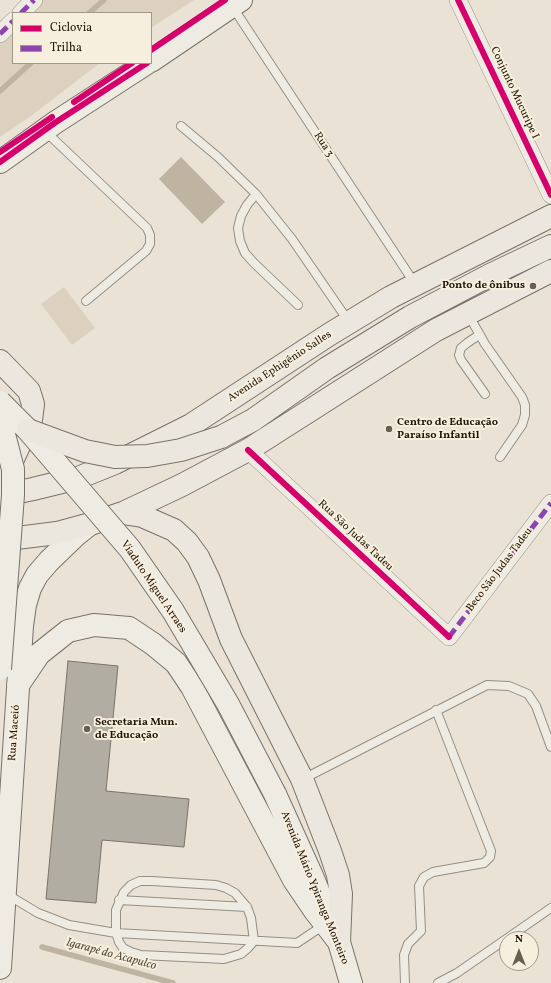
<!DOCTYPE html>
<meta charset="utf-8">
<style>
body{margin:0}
#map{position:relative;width:551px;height:983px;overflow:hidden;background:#eae3d5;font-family:Vollkorn,serif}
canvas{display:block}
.legend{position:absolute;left:12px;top:12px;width:140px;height:52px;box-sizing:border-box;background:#f7efde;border:1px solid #a29889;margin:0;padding:5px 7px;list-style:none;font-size:12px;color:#23160a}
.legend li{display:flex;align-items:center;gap:8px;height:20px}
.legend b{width:20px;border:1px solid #a29889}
.north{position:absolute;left:499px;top:931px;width:40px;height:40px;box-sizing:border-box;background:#f7efde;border:1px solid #a29889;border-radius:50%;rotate:0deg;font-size:11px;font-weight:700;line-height:16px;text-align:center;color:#23160a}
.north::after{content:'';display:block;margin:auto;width:14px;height:18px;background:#695e51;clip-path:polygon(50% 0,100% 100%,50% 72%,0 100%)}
</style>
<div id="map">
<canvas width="551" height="983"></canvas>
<ul class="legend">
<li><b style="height:5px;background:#d6006c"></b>Ciclovia</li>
<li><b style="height:5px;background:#8e44ad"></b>Trilha</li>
</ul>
<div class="north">N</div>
</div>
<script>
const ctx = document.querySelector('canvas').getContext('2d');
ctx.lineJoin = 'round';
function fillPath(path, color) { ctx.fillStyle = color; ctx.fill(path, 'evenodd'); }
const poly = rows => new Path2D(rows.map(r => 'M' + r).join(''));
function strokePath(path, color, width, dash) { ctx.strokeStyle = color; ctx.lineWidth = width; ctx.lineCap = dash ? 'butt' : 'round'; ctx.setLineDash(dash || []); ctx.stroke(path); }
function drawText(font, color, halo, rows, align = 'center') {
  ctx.font = font + ' Vollkorn,serif'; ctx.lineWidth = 4; ctx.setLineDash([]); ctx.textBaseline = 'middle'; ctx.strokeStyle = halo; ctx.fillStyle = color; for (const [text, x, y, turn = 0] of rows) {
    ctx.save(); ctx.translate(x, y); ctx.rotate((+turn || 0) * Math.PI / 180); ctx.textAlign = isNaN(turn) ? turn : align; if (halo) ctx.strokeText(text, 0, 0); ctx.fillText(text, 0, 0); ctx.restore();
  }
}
const green = poly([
 [24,0,194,0,151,28,151,13,13,13,13,63,100,63,31,116,0,137,0,25],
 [64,287,95,328,72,345,41,304]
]);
const water = poly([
 [181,157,225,202,202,224,159,179]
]);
const stream = poly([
 [89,13,104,0],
 [0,91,31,63],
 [42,947,173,983]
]);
const building = poly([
 [68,661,118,666,106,791,189,799,184,847,102,840,96,903,46,899,68,661]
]);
const lane = poly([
 [232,6,415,284],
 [181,126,218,157,256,194,292,239,349,322],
 [45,131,147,228,150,235,150,244,146,251,86,301],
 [256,194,247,205,241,216,238,228,240,241,245,253,254,263,298,305],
 [468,314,485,344,522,397,525,405,525,415,522,425,500,457],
 [479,335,467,343,461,348,459,355,461,360,485,394],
 [303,779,487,685,509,686,528,694,536,706,551,747],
 [140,881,152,881,216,885,226,888,235,893,247,907,251,918,254,941,248,948,241,954,224,959,141,955,131,952,123,948,119,942,116,933,116,910,124,892,131,885,140,881],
 [5,896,13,898,38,913,69,925,116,933,297,943,324,925],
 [119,900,247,907],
 [405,983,404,955,408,944,421,931,419,886,424,877,433,872,484,863,490,857,491,851,436,710],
 [438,983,457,973,551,908]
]);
const street = poly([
 [458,0,551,195],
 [21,13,34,0],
 [0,34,13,21],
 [248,450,449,637,551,503]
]);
const secondary = poly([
 [151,61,241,0],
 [0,162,56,122,147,63],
 [18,685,39,654,68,631,94,625,129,628,153,644,176,663,192,687,294,880,315,911,339,942],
 [275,794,312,876,339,942,351,983],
 [0,968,22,626,25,605,30,588,37,575,49,561,76,535,90,524]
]);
const primary = poly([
 [0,361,29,391,33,404,31,420,13,459,0,477],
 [221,437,253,420,327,368,410,317,490,275,551,246],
 [0,496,33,489,78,478,115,463,191,425,330,334,391,297,551,216],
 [123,513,142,516,174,530,187,542,198,557,209,580,231,639,302,779,330,851,338,875,341,894,339,942],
 [0,540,57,533,90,524,123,513,182,485,248,450,436,330,551,271]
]);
const secondaryBridge = poly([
 [0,402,28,430,130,549,173,611,228,704,275,794],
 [0,419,13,469,13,495,0,669]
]);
const primaryBridge = poly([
 [28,430,85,451,115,457,147,456,181,450,221,437]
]);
const quiet = poly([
 [21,13,34,0],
 [0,34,13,21],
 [449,637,551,503]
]);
const cycleway = poly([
 [458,0,551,195],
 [151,50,225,0],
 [74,102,132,63],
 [0,152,52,117],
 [0,162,56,122,147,63],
 [248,450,449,637]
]);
const markers = [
 [533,286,4,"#695e51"],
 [389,429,4,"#695e51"],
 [87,729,4,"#695e51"]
];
const streetNames = [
 ["Conjunto Mucuripe I",514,93,65],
 ["Rua 3",323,145,57],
 ["Avenida Ephigênio Salles",280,367,-33],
 ["Rua São Judas Tadeu",355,536,43],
 ["Beco São Judas Tadeu",500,570,-53],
 ["Viaduto Miguel Arraes",153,587,56],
 ["Rua Maceió",15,733,-86],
 ["Avenida Mário Ypiranga Monteiro",314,888,68]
];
const poiNames = [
 ["Ponto de ônibus",525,286,"right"],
 ["Centro de Educação",397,423],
 ["Paraíso Infantil",397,436],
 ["Secretaria Mun.",95,723],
 ["de Educação",95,736]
];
const waterNames = [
 ["Igarapé do Acapulco",111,955,15]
];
fillPath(green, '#dbd1be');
fillPath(water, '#bfb3a1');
strokePath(stream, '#bfb3a1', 5.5);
fillPath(building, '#b2ada2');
strokePath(building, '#78726a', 1);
strokePath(lane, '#948e85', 10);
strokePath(street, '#948e85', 18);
strokePath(secondary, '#78726a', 24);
strokePath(primary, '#78726a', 24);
strokePath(lane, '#eeebe3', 8);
strokePath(street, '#eeebe3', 17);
strokePath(secondary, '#eeebe3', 22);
strokePath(primary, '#ebe7df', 22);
strokePath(secondaryBridge, '#78726a', 24, []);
strokePath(primaryBridge, '#78726a', 24, []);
strokePath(secondaryBridge, '#eeebe3', 22);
strokePath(primaryBridge, '#ebe7df', 22);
strokePath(quiet, '#8e44ad', 5, [10, 5]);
strokePath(cycleway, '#d6006c', 6);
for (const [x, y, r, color] of markers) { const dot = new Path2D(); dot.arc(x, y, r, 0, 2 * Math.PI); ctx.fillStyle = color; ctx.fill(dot); strokePath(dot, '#f7efde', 1.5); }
drawText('11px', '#23160a', '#f7efde', streetNames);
drawText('bold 11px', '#23160a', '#f7efde', poiNames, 'left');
drawText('italic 12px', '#5a4d3e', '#f7efde', waterNames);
</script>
